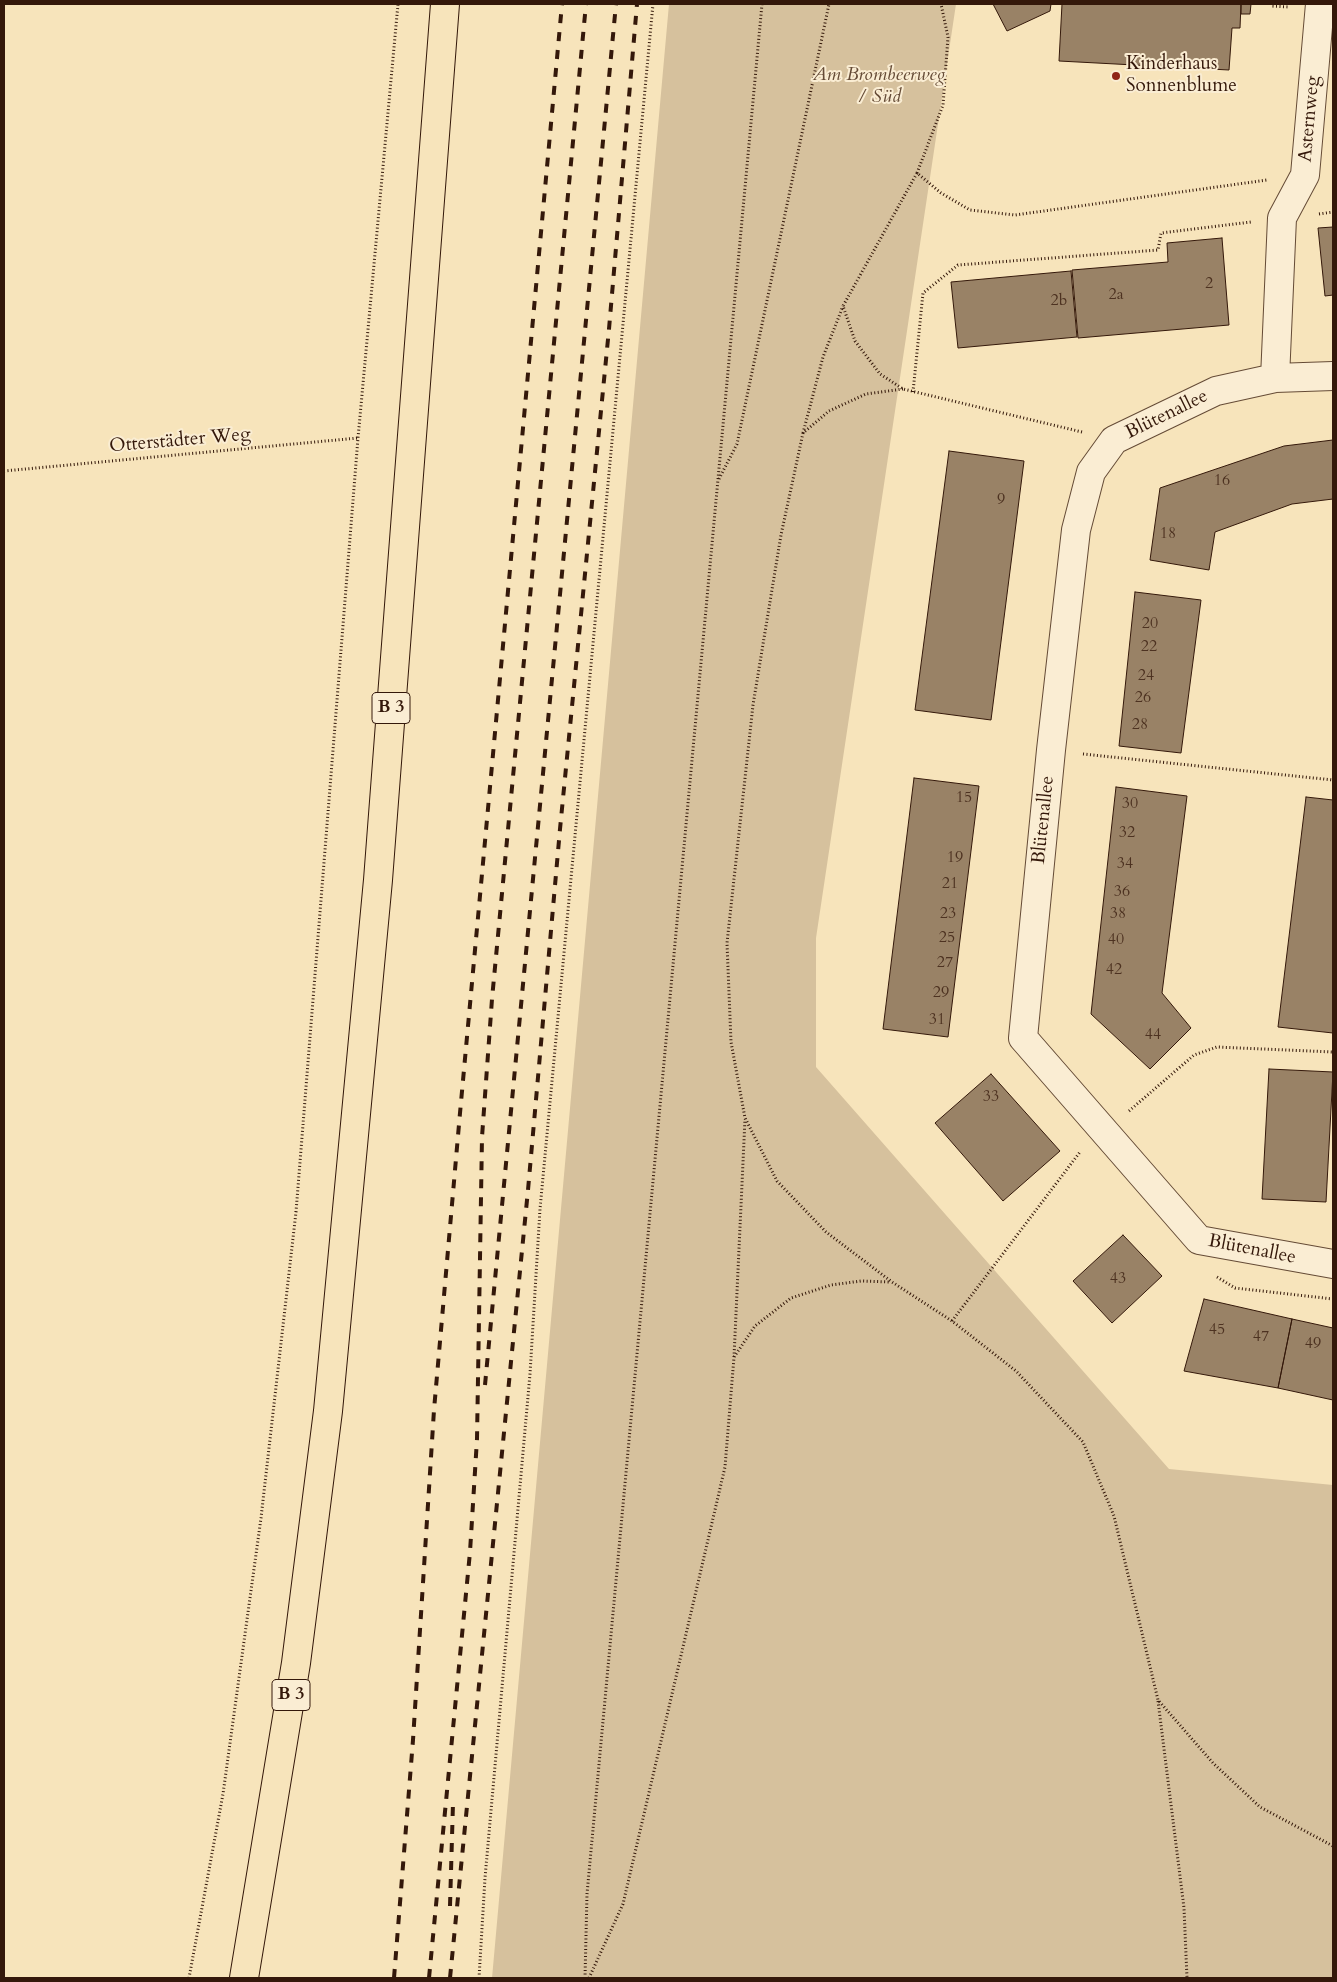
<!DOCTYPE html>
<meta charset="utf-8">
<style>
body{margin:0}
#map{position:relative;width:1337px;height:1982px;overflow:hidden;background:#f7e4bb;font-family:Cardo,serif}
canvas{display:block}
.frame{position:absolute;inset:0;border:5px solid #34180a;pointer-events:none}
</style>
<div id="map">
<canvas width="1337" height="1982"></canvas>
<div class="frame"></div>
</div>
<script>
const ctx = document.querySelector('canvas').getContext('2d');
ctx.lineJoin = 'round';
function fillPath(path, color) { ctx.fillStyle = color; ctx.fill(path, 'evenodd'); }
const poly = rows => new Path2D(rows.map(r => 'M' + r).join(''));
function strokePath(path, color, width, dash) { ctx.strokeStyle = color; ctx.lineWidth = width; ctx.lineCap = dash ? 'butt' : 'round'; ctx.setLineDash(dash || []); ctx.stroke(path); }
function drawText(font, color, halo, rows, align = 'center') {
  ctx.font = font + ' Cardo,serif'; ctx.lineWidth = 4; ctx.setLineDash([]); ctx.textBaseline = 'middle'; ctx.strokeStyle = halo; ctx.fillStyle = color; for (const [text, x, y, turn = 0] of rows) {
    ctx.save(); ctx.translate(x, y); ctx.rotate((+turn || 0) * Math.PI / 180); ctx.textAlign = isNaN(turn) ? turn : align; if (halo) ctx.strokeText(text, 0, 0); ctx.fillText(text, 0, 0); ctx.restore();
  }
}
const green = poly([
 [669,4,956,4,816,938,816,1067,1169,1469,1333,1485,1333,1978,492,1978]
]);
const building = poly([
 [993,4,1051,4,1050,11,1007,31,993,4],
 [1062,4,1241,4,1240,28,1232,28,1229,70,1059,61,1062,4],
 [1241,4,1251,4,1250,14,1241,14,1241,4],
 [1333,227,1333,295,1325,296,1318,228,1333,227],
 [1222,238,1229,325,1078,338,1072,270,1168,262,1167,243,1222,238],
 [1071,271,1077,337,958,348,951,282,1071,271],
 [1333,440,1333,499,1292,504,1215,532,1209,570,1150,560,1160,488,1284,446,1333,440],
 [949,451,1024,461,991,720,915,710,949,451],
 [1135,592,1201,600,1181,753,1119,746,1135,592],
 [914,778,979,786,948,1037,883,1029,914,778],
 [1116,787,1187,796,1162,993,1191,1028,1150,1069,1091,1014,1116,787],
 [1306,797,1333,800,1333,1033,1278,1027,1306,797],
 [1269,1069,1333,1072,1326,1202,1262,1199,1269,1069],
 [991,1074,1060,1151,1003,1201,935,1123,991,1074],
 [1123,1235,1162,1276,1112,1323,1073,1281,1123,1235],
 [1204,1299,1292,1319,1278,1388,1184,1371,1204,1299],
 [1292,1319,1333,1328,1333,1400,1278,1388,1292,1319]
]);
const path = poly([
 [1271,4,1271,6,1289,7],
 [917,173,943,105,948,37,941,4],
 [1319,214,1333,212],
 [903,389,866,394,829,411,803,433,781,535,753,705,727,943,731,1042,745,1118,777,1181,826,1232,892,1282,952,1321,1016,1371,1083,1442,1114,1516,1158,1700,1213,1763,1260,1807,1333,1846],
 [913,392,923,293,958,265,1158,250,1161,233,1251,222],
 [1082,432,903,389,880,374,855,341,843,306,917,173,941,193,970,210,1015,215,1267,180],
 [803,433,823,357,843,306],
 [4,471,358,438],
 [719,479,737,444,829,4],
 [1083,754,1333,780],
 [1129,1111,1194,1055,1217,1047,1333,1052],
 [1217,1277,1235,1288,1333,1299],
 [952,1321,1080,1152],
 [734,1357,755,1326,791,1298,831,1285,861,1281,890,1282],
 [1158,1701,1184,1908,1187,1978],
 [189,1978,223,1794,261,1518,296,1212,358,438,398,4],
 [479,1978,485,1878,530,1374,540,1209,653,4],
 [585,1978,587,1894,762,4],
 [589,1978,623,1904,725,1467,734,1357,745,1119]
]);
const minor = poly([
 [1333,376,1275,378,1216,391,1114,440,1091,472,1076,530,1051,750,1023,1038,1199,1240,1333,1264],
 [1275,378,1282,218,1305,175,1320,4]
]);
const major = poly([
 [244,1978,296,1663,328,1411,378,880,445,4]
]);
const rail = poly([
 [485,1385,616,4],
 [450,1906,453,1803],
 [394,1978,413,1740,434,1410,460,1113,562,4],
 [429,1978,470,1552,477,1439,482,1137,492,999,586,4],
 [450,1978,528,1190,560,829,609,329,637,4]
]);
const markers = [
 [1116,76,5,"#8f2418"]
];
const numberNames = [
 ["2",1209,284],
 ["2a",1116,295],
 ["2b",1059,301],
 ["16",1222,481],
 ["9",1001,500],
 ["18",1168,534],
 ["20",1150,624],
 ["22",1149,647],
 ["24",1146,676],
 ["26",1143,698],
 ["28",1140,725],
 ["15",964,798],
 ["30",1130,804],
 ["32",1127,833],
 ["19",955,858],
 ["34",1125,864],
 ["21",950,884],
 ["36",1122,892],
 ["23",948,914],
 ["38",1118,914],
 ["25",947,938],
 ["40",1116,940],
 ["27",945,963],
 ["42",1114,970],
 ["29",941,993],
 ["31",937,1020],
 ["44",1153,1035],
 ["33",991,1097],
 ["43",1118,1279],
 ["45",1217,1330],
 ["47",1261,1337],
 ["49",1313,1344]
];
const shields = [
 [391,708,38],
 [291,1695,38]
];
const shieldNames = [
 ["B 3",391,708],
 ["B 3",291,1695]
];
const poiNames = [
 ["Kinderhaus",1126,65],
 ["Sonnenblume",1126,87]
];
const parkNames = [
 ["Am Brombeerweg",879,76],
 ["/ Süd",879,98]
];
const streetNames = [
 ["Asternweg",1310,119,-85],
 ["Blütenallee",1167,415,-26],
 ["Otterstädter Weg",180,441,-5],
 ["Blütenallee",1044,820,-84],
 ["Blütenallee",1252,1250,11]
];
fillPath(green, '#d6c19d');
fillPath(building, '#998266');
strokePath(building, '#34180a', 1);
strokePath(minor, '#654b36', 30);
strokePath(major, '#34180a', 30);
strokePath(path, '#34180a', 3, [1, 2.5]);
strokePath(minor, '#faedd3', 28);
strokePath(major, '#f7e4bb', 28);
strokePath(rail, '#34180a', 4, [9, 9]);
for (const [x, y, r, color] of markers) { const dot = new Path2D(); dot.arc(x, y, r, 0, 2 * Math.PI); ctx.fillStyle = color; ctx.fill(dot); strokePath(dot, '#faedd3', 2); }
drawText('16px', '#4d3221', null, numberNames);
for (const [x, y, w] of shields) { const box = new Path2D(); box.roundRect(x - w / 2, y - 15.5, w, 31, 4); ctx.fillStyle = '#faedd3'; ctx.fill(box); strokePath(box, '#34180a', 1); }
drawText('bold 18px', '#34180a', null, shieldNames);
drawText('19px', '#34180a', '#faedd3', poiNames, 'left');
drawText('italic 19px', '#654b36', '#faedd3', parkNames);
drawText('19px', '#34180a', '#faedd3', streetNames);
</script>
